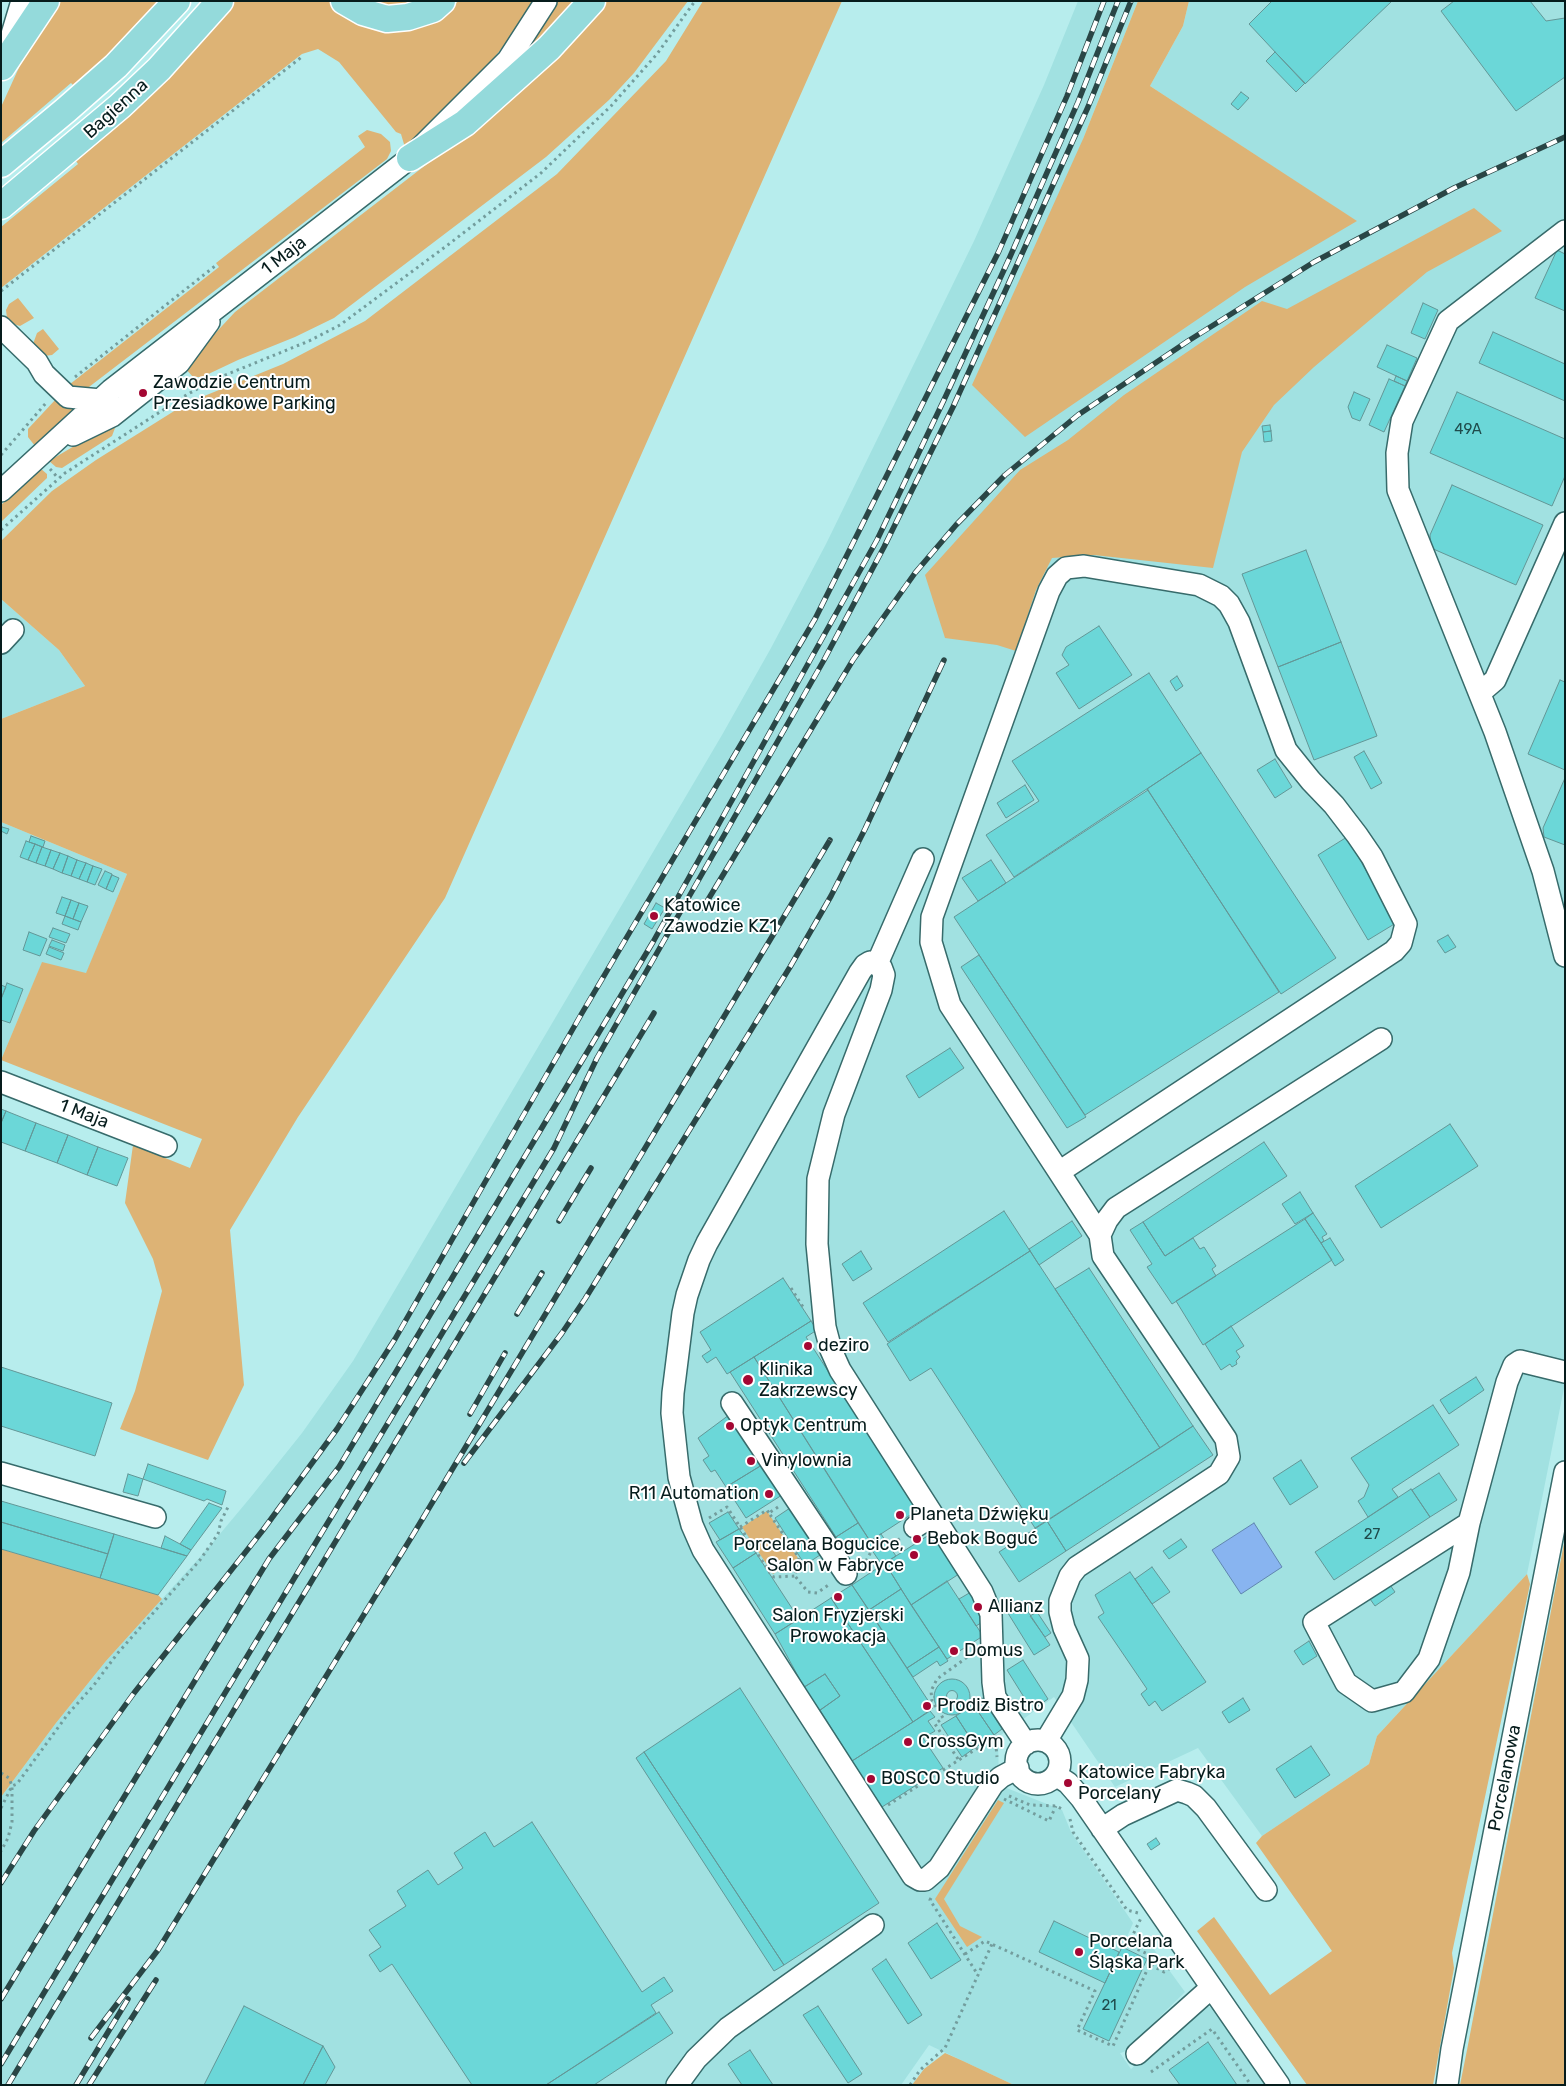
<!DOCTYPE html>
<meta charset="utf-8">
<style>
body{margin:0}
#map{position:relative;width:1566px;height:2086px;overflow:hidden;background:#b7eded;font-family:Rubik,sans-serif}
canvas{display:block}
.frame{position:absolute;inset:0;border:2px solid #061c1c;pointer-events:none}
</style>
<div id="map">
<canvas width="1566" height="2086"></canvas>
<div class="frame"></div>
</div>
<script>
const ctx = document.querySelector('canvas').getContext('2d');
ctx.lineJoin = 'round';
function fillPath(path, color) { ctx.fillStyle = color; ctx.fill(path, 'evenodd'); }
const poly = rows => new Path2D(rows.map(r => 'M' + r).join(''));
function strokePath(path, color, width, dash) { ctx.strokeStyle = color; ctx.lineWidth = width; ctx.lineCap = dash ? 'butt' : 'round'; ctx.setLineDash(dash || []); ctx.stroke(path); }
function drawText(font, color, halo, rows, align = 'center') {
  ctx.font = font + ' Rubik,sans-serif'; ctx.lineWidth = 4; ctx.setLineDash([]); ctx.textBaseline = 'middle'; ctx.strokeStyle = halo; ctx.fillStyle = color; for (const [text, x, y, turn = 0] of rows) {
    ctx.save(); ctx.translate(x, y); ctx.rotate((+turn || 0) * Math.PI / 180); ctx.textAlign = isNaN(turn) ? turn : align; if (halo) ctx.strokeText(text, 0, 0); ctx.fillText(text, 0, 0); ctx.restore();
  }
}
const built = poly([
 [1078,1,1138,1,1083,139,1070,365,1356,221,1150,86,1183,26,1189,1,1565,1,1565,1383,1527,1574,1377,1736,1369,1764,1262,1836,1198,1748,1115,1787,1054,1697,998,1737,999,1785,1062,1810,1071,1832,1133,1923,1127,1937,1153,1948,1185,1992,1124,2052,1120,2053,1131,2069,1202,2007,1207,2006,1214,2009,1267,2085,1014,2085,929,2045,901,2085,1,2085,1,1797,56,1723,106,1661,209,1547,250,1498,302,1433,353,1361,722,735,771,648,826,544,974,241,1044,85],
 [1,599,59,650,85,686,1,719],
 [1,822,127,874,86,974,42,963,1,1060]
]);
const green = poly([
 [58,1,161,1,114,51,74,86,71,83,1,143,1,107,27,50],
 [234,1,330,1,341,11,454,6,458,1,533,1,515,31,484,71,406,151,401,134,396,132,339,62,318,49,302,54,1,288,1,227,78,164,76,161,129,115,188,57],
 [360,1,428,1,401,9],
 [558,1,577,1,532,47,532,41],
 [605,1,688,1,634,73,609,100,546,157,334,318,295,337,238,360,202,377,193,377,184,367,235,312,453,144,576,35],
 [703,1,842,1,445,898,298,1117,230,1230,244,1385,208,1460,120,1429,135,1391,162,1291,153,1259,125,1203,133,1145,190,1168,202,1139,1,1060,42,962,86,973,127,874,1,822,1,719,85,686,59,650,1,599,1,541,52,491,96,460,187,403,283,364,365,321,557,174,666,61],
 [1138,1,1189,1,1183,26,1150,86,1357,221,1245,287,1025,437,972,385,1083,139],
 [367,130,381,134,390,142,391,151,387,159,85,390,65,388,219,267,216,263,365,147,358,136],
 [1474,208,1502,231,1427,272,1314,367,1274,405,1242,452,1213,568,1094,555,1052,558,1036,590,1016,651,997,645,945,638,925,575,1020,470,1068,440,1124,395,1262,301,1287,309],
 [18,298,34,318,20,326,10,323,7,318,6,310,9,304],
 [43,329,59,349,52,355,44,356,33,344,37,333],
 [56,399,75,408,35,446,28,437,28,429],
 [118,420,112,436,62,468,56,467,49,461],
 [40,468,47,474,47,478,1,522,1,505],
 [767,1511,798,1558,773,1574,742,1527],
 [1565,1538,1565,2085,1460,2085,1467,2050],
 [1,1549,158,1595,162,1599,106,1661,56,1723,1,1797],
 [1527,1574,1530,1584,1452,1953,1454,1968,1433,2085,1307,2085,1197,1931,1214,1917,1270,1995,1332,1951,1256,1843,1262,1836,1369,1764,1377,1736],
 [998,1800,1004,1803,944,1899,960,1926,982,1937,967,1947,935,1899],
 [945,2053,963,2061,1014,2085,912,2085,924,2069]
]);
const water = poly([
 [1254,1523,1282,1567,1241,1594,1212,1550,1254,1523]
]);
const building = poly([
 [1272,1,1392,1,1305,84,1249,24,1272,1],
 [1454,1,1530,1,1546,21,1565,18,1565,77,1516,111,1441,11,1454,1],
 [1275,52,1305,83,1296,92,1266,61,1275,52],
 [1241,92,1249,98,1238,110,1231,104,1241,92],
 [1557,250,1565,254,1565,311,1535,298,1557,250],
 [1423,303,1438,310,1425,339,1411,333,1423,303],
 [1493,332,1565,364,1565,401,1479,363,1493,332],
 [1387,345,1417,358,1407,381,1377,367,1387,345],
 [1396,376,1407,381,1405,386,1394,381,1396,376],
 [1389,379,1405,386,1384,432,1369,425,1389,379],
 [1354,392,1370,399,1360,421,1352,418,1348,407,1354,392],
 [1457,392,1565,439,1565,476,1552,506,1430,453,1457,392],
 [1270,425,1271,431,1263,432,1262,426,1270,425],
 [1271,431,1272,441,1264,442,1263,432,1271,431],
 [1452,485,1543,525,1516,585,1431,548,1430,535,1452,485],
 [1306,550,1341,642,1278,667,1242,574,1306,550],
 [1099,626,1132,675,1079,709,1056,673,1069,665,1062,655,1066,647,1099,626],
 [1341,642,1377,736,1314,760,1278,667,1341,642],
 [1149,673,1201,753,1014,877,986,835,1039,801,1012,761,1149,673],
 [1177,676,1183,686,1176,691,1170,681,1177,676],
 [1560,680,1565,682,1565,770,1528,754,1560,680],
 [1364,751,1382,783,1371,789,1354,757,1364,751],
 [1201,753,1336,958,1281,994,1147,789,1201,753],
 [1275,759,1292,787,1275,798,1257,770,1275,759],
 [1565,778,1565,845,1544,837,1543,828,1565,778],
 [1025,785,1034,800,1006,818,997,803,1025,785],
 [1148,790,1279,992,1085,1115,954,917,1148,790],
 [2,827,9,829,7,834,1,831,2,827],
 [31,836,45,841,43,847,29,842,31,836],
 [1347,837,1396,923,1368,940,1318,855,1347,837],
 [26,841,35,844,28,860,20,857,26,841],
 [35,844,42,847,36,863,28,860,35,844],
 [42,847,51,850,45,866,36,863,42,847],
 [51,850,60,853,53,869,45,866,51,850],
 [60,853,68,856,62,873,53,869,60,853],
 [68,856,77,860,71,876,62,873,68,856],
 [77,860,86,863,79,879,71,876,77,860],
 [991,860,1006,883,978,901,962,878,991,860],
 [86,863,93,866,87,882,79,879,86,863],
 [93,866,102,869,95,885,87,882,93,866],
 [105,871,112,874,106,889,98,885,105,871],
 [112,875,119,878,113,892,106,889,112,875],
 [62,897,71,900,65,916,56,913,62,897],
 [71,900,79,903,73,919,65,916,71,900],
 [79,903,88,906,81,922,73,919,79,903],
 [656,903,665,908,652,929,644,924,656,903],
 [65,916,81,922,78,930,62,924,65,916],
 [53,928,70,934,66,943,49,937,53,928],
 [29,932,47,939,40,956,23,950,29,932],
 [1448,935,1456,947,1445,953,1437,941,1448,935],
 [52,940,65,945,63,951,49,946,52,940],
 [49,947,64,953,61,960,46,954,49,947],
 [979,955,1086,1117,1067,1128,961,967,979,955],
 [7,983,23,989,10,1023,1,1020,1,999,7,983],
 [1,985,6,987,1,999,1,985],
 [950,1048,964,1068,919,1098,906,1076,950,1048],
 [1,1109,6,1111,1,1123,1,1109],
 [6,1111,36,1123,25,1151,1,1142,1,1123,6,1111],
 [36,1123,68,1135,57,1163,25,1151,36,1123],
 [1450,1124,1478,1166,1381,1228,1355,1186,1450,1124],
 [68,1135,98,1147,87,1175,57,1163,68,1135],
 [1264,1142,1287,1176,1165,1256,1143,1222,1264,1142],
 [98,1147,128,1158,117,1186,87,1175,98,1147],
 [1300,1192,1313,1213,1295,1224,1282,1204,1300,1192],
 [1004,1211,1030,1251,888,1342,863,1303,1004,1211],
 [1313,1213,1327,1234,1322,1237,1324,1241,1321,1243,1305,1219,1313,1213],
 [1305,1219,1332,1260,1203,1345,1176,1301,1305,1219],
 [1072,1221,1082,1236,1039,1265,1029,1249,1072,1221],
 [1143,1222,1165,1256,1193,1238,1200,1249,1204,1247,1216,1266,1212,1269,1216,1276,1172,1304,1147,1267,1152,1264,1130,1230,1143,1222],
 [1330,1238,1344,1260,1335,1266,1321,1243,1330,1238],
 [861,1251,872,1269,853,1281,842,1264,861,1251],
 [1030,1251,1160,1448,1035,1528,931,1368,910,1381,887,1344,1030,1251],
 [1089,1268,1193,1426,1160,1448,1055,1289,1089,1268],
 [783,1278,811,1321,727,1374,716,1357,707,1363,702,1356,711,1350,700,1332,783,1278],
 [811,1321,817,1330,806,1337,918,1510,870,1541,754,1357,811,1321],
 [1231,1326,1244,1346,1236,1351,1240,1357,1236,1361,1237,1364,1232,1367,1230,1364,1221,1370,1205,1344,1231,1326],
 [754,1357,858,1523,836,1537,730,1372,754,1357],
 [1,1367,112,1403,95,1456,1,1426,1,1367],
 [1476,1377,1484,1390,1449,1414,1440,1400,1476,1377],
 [1433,1405,1459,1445,1392,1489,1398,1497,1368,1517,1358,1501,1364,1497,1369,1485,1351,1458,1433,1405],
 [729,1415,762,1465,726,1487,715,1470,711,1472,703,1460,709,1456,698,1438,729,1415],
 [1193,1426,1213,1455,1066,1551,1047,1521,1193,1426],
 [1301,1460,1318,1487,1290,1505,1273,1478,1301,1460],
 [148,1464,226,1491,222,1505,207,1499,204,1501,143,1479,148,1464],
 [762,1465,782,1495,746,1518,726,1487,762,1465],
 [1439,1473,1457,1500,1430,1517,1412,1490,1439,1473],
 [128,1474,143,1479,138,1496,123,1492,128,1474],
 [1411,1489,1430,1517,1334,1580,1315,1552,1411,1489],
 [1,1501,114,1534,108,1554,1,1522,1,1501],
 [209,1503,222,1508,191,1550,180,1544,209,1503],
 [790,1508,820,1555,805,1565,775,1518,790,1508],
 [728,1512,739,1529,720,1540,709,1523,728,1512],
 [1047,1521,1066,1551,1019,1582,999,1552,1047,1521],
 [1,1522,108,1554,100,1578,1,1549,1,1522],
 [858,1523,870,1541,848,1555,836,1537,858,1523],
 [739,1529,756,1553,733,1568,716,1542,739,1529],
 [932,1533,959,1574,911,1605,885,1563,932,1533],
 [114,1534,161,1548,187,1556,158,1595,100,1578,114,1534],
 [881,1534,896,1556,882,1565,867,1543,881,1534],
 [165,1536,180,1544,191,1550,187,1556,161,1548,165,1536],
 [1181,1539,1187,1547,1169,1559,1163,1551,1181,1539],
 [756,1553,799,1619,775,1634,733,1568,756,1553],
 [885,1563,901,1589,869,1610,852,1585,885,1563],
 [1152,1567,1170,1592,1152,1604,1135,1579,1152,1567],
 [1130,1572,1206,1682,1162,1711,1155,1701,1149,1706,1141,1694,1147,1689,1098,1617,1104,1613,1095,1595,1130,1572],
 [1385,1578,1395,1592,1375,1606,1365,1592,1385,1578],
 [947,1581,983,1636,947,1659,911,1605,947,1581],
 [852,1585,933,1708,913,1722,831,1598,852,1585],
 [901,1589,939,1647,907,1668,869,1610,901,1589],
 [971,1592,984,1621,976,1626,959,1599,971,1592],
 [831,1598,913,1722,852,1761,820,1710,840,1696,825,1674,804,1687,775,1634,831,1598],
 [1021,1601,1050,1645,1034,1655,1006,1610,1021,1601],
 [1037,1612,1051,1633,1045,1637,1030,1616,1037,1612],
 [1309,1641,1317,1656,1303,1665,1294,1651,1309,1641],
 [939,1647,948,1661,940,1666,937,1661,913,1677,907,1668,939,1647],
 [1023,1660,1048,1699,1032,1710,1007,1670,1023,1660],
 [825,1674,840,1696,819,1711,803,1688,825,1674],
 '934 1697a18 18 0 1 1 36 0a18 18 0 1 1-36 0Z',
 [740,1688,879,1903,784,1965,644,1752,740,1688],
 '946.5 1696a5.5 5.5 0 1 1 11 0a5.5 5.5 0 1 1-11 0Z',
 [982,1698,1002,1729,994,1735,973,1704,982,1698],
 [1243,1698,1250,1710,1229,1723,1222,1712,1243,1698],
 [973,1704,994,1735,976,1747,956,1716,973,1704],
 [930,1711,935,1717,928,1721,935,1731,923,1738,943,1768,882,1807,852,1761,930,1711],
 [956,1716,976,1747,962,1757,941,1725,956,1716],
 [1311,1746,1330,1775,1295,1798,1276,1769,1311,1746],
 [644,1752,784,1965,774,1971,636,1758,644,1752],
 [532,1822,642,1992,664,1977,673,1991,651,2005,656,2013,546,2085,472,2085,392,1964,380,1972,369,1955,381,1947,369,1930,406,1906,397,1891,428,1870,438,1885,463,1868,454,1853,485,1832,494,1847,532,1822],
 [1156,1838,1160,1844,1151,1850,1147,1844,1156,1838],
 [1054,1921,1119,1952,1105,1983,1039,1952,1054,1921],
 [937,1923,961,1960,931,1979,908,1943,937,1923],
 [1122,1947,1147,1959,1109,2041,1083,2029,1122,1947],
 [886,1959,922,2015,908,2024,872,1969,886,1959],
 [244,2006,323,2046,303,2085,204,2085,244,2006],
 [818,2006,862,2074,848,2083,803,2015,818,2006],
 [659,2012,673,2033,594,2085,546,2085,659,2012],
 [1208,2042,1237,2085,1180,2085,1169,2070,1208,2042],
 [323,2046,335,2067,325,2085,303,2085,323,2046],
 [750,2050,773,2085,742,2085,728,2064,750,2050]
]);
const path = poly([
 [1,291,303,56],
 [75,377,215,266],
 [1,455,46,403],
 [50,469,58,478],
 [1,530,65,473,188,394,218,378,309,341,340,325,449,244,541,173,611,106,657,54,695,1],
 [791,1288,803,1307],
 [778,1507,769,1513,799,1558,795,1576,808,1592,817,1593,830,1584],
 [709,1518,727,1507,772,1576,774,1577,795,1576],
 [740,1527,767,1510,769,1513],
 [885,1540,896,1541,901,1538],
 [893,1551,896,1541],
 [866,1561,872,1550],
 [860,1564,865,1561,879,1561],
 [995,1736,997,1757],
 [958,1759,935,1724,943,1718,932,1701,931,1691,937,1679,973,1653],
 [1,1773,9,1778,12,1786,12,1822,8,1838,1,1851],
 [1009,1796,1030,1805,1056,1806,1064,1810],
 [1004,1799,1049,1821,1056,1806],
 [888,1805,995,1737],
 [1,1808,12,1786,17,1784,68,1714,94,1685,117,1654,200,1560,218,1534,221,1521,229,1505],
 [1070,1819,1073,1832,1127,1910,1138,1913],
 [931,1898,930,1900,978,1975],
 [965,1954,985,1941,1095,1991,1077,2030,1113,2046,1152,1959,1150,1955,1128,1945,1141,1918],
 [1151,1965,1164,1972,1174,1966],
 [1151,2072,1212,2029,1251,2085],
 [910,2085,920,2070,945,2048,992,1944]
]);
const minor = poly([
 [7,51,22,1],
 [1565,231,1448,321,1402,421,1397,453,1398,490,1495,732,1543,871,1565,956],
 [1,327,37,362,44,374,68,397,101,400],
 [73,435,112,416,179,363,209,322],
 [1,491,111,390,410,158,508,60,546,1],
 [1,643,13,630],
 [1481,692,1495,680,1565,523],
 [877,964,923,859],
 [1,1082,166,1146],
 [1059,1172,1394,951,1401,943,1406,924,1372,857,1357,835,1334,805,1311,781,1286,750,1239,622,1229,604,1221,596,1199,585,1084,566,1066,568,1057,576,1049,591,932,917,931,942,950,1005,1059,1172,1100,1235],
 [732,1403,846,1574],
 [1,1473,155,1517],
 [1469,1523,1314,1622,1346,1683,1372,1701,1404,1692,1429,1659,1459,1572,1469,1523,1507,1382,1514,1365,1520,1361,1565,1372],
 [915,1527,932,1516],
 '1016 1762a22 22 0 1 1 44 0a22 22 0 1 1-44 0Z',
 [1046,1741,1073,1696,1077,1680,1078,1659,1064,1628,1060,1612,1060,1601,1070,1576,1077,1567,1219,1474,1229,1457,1226,1439,1103,1256,1100,1235,1107,1220,1116,1208,1381,1039],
 [1018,1768,1001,1777,993,1784,939,1868,925,1880,920,1880,913,1876,703,1550,692,1525,679,1477,672,1413,673,1393,683,1313,687,1295,699,1260,707,1243,860,972,865,965,870,962,881,967,884,975,881,990,834,1114,818,1179,817,1244,825,1327,831,1350,840,1370,982,1592,991,1614,993,1682,995,1697,1026,1744],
 [1056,1775,1068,1783,1081,1798,1279,2085],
 [1102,1829,1123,1815,1177,1790,1187,1793,1194,1796,1206,1808,1266,1890],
 [1137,2054,1211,1988],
 [677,2085,696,2059,728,2028,873,1925],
 [1447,2085,1452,2049,1565,1472]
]);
const major = poly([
 [344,1,363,12,387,19,408,17,433,9,442,1],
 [2,67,46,1],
 [410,158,465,123,549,48,592,1],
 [1,164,66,110,116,66,177,1],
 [1,206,120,106,159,69,220,1]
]);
const rail = poly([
 [703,908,853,660,915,573,956,525,1005,475,1078,415,1188,341,1314,262,1454,188,1565,137],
 [559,1221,591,1168],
 [517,1314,542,1273],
 [470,1414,505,1353],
 [464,1463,562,1333,585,1299,790,967,831,896,865,829,944,660],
 [1,1883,34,1831,134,1693,263,1530,337,1429,395,1339,582,1013,815,619,999,251,1067,96,1104,1],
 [1,1999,269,1559,339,1467,653,942,877,540,943,402,1009,259,1078,102,1118,1],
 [91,2038,158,1950,414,1533,830,840],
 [1,2064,554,1148,597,1058,824,660,884,547,953,407,1088,107,1131,1],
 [8,2085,654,1013],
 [76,2085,128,1999],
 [89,2085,156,1980]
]);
const markers = [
 [143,393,5,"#a40733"],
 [654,916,5,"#a40733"],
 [808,1346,5,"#a40733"],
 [748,1380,6,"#a40733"],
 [730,1426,5,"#a40733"],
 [751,1461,5,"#a40733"],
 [769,1494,5,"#a40733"],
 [900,1515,5,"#a40733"],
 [917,1539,5,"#a40733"],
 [914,1555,5,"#a40733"],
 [838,1597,5,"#a40733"],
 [978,1607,5,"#a40733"],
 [954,1651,5,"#a40733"],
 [927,1706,5,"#a40733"],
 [908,1742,5,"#a40733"],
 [871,1779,5,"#a40733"],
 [1068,1783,5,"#a40733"],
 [1079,1952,5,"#a40733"]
];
const numberNames = [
 ["49A",1468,430],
 ["27",1372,1535],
 ["21",1109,2006]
];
const streetNames = [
 ["Bagienna",116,109,-42],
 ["1 Maja",284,256,-38],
 ["1 Maja",84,1114,21],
 ["Porcelanowa",1505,1778,-79]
];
const poiNames = [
 ["Zawodzie Centrum",153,383],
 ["Przesiadkowe Parking",153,404],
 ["Katowice",664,906],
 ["Zawodzie KZ1",664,927],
 ["deziro",818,1346],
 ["Klinika",759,1370],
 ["Zakrzewscy",759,1391],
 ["Optyk Centrum",740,1426],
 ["Vinylownia",761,1461],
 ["R11 Automation",759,1494,"right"],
 ["Planeta Dźwięku",910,1515],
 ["Bebok Boguć",927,1539],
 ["Porcelana Bogucice,",904,1545,"right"],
 ["Salon w Fabryce",904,1566,"right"],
 ["Allianz",988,1607],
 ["Salon Fryzjerski",838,1616,"center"],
 ["Prowokacja",838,1637,"center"],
 ["Domus",964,1651],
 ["Prodiz Bistro",937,1706],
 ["CrossGym",918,1742],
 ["Katowice Fabryka",1078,1773],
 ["Porcelany",1078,1794],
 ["BOSCO Studio",881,1779],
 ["Porcelana",1089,1942],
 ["Śląska Park",1089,1963]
];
fillPath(built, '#a1e1e1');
fillPath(green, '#ddb375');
fillPath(water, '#88b4f0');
strokePath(water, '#6186b0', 1);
fillPath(building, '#6bd7d8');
strokePath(building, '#639797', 1);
strokePath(minor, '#376b6b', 24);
strokePath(major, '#fff', 29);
strokePath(path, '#739d9d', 3, [2.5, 4]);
strokePath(minor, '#fff', 21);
strokePath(major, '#94dadb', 26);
strokePath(rail, '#2a4646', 5.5);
strokePath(rail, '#fff', 4, [11]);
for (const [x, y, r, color] of markers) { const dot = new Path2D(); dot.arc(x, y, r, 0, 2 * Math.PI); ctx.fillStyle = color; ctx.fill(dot); strokePath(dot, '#fff', 2); }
drawText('15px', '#1f4b4b', null, numberNames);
drawText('18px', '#061c1c', '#fff', streetNames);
drawText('18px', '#061c1c', '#fff', poiNames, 'left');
</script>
